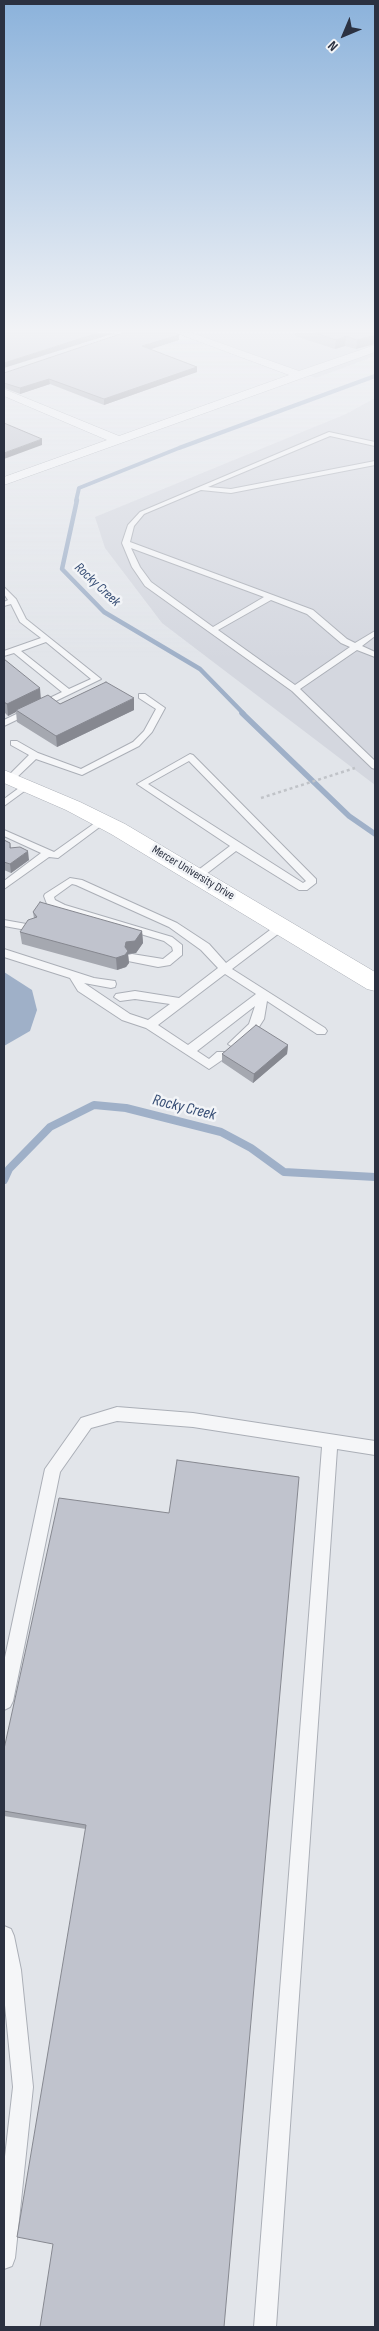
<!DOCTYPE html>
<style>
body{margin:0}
#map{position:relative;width:379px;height:2331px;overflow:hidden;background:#e2e5ea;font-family:"Sofia Sans Condensed",sans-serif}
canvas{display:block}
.frame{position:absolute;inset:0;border:5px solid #2b3141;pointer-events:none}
.north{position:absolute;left:319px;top:10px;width:50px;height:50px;-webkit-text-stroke:4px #f2f4f7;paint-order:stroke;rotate:225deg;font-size:14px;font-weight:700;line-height:20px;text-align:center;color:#2b3141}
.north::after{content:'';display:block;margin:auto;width:18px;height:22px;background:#2b3141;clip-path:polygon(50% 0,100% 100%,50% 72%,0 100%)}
</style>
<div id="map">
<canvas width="379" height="2331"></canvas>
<div class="frame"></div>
<div class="north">N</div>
</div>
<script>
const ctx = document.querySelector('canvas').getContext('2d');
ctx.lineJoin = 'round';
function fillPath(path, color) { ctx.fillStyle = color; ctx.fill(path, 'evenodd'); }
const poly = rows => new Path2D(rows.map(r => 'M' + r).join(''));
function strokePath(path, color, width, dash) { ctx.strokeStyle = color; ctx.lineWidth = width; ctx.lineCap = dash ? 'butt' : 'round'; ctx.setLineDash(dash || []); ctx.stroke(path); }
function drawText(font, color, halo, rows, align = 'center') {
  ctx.font = font + ' "Sofia Sans Condensed",sans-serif'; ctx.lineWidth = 5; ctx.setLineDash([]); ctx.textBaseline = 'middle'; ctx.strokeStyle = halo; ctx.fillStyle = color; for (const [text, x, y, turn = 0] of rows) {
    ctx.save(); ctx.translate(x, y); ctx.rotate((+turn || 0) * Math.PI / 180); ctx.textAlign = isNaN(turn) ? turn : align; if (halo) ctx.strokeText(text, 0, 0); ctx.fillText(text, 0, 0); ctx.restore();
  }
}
const built = poly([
 [188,333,375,333,375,356,316,378],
 [375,398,375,785,162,623,105,548,95,517,346,414]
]);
const water = poly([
 [4,972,32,990,37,1010,30,1031,4,1046]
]);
const streamFar3 = poly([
 [76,501,79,488,179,448,375,376]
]);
const streamFar2 = poly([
 [77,500,62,569,104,612,200,669,244,714]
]);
const streamFar1 = poly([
 [242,713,349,816,375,834]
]);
const stream = poly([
 [4,1180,9,1169,50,1127,94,1105,126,1108,221,1132,251,1148,284,1172,375,1177]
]);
const path = poly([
 [261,798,355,768]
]);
const service = poly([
 [329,432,375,442,375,446,330,436,208,487,231,489,375,461,375,465,231,493,201,490,144,514,134,526,130,542,313,610,347,639,355,643,375,631,375,636,362,646,375,652,375,657,357,650,300,689,375,761,375,769,372,768,292,691,145,586,132,567,122,543,128,525,140,512,329,432],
 [131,548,264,597,213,627,151,582,140,567,131,548],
 [271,600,307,614,341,643,350,647,295,685,218,630,271,600],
 [4,587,16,599,26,619,101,679,4,726,4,720,62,692,14,653,4,656,4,651,41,638,20,622,11,604,4,606,4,602,8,600,4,594,4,587],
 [46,642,91,679,69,689,21,651,46,642],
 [139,694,145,694,165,708,152,732,139,746,82,775,36,759,13,781,5,779,29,755,11,745,11,741,17,741,38,753,81,769,133,742,144,731,156,709,139,698,139,694],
 [190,754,193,755,316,879,316,883,307,890,299,890,236,851,201,878,193,878,193,874,230,846,137,784,190,754],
 [189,761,306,881,303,883,148,784,189,761],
 [27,782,30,783,30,787,4,806,4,799,27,782],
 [102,818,105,819,105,823,58,858,49,857,4,889,4,881,41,853,4,836,4,830,54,852,102,818],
 [70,878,82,880,177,923,209,944,226,963,278,924,286,924,286,928,232,969,325,1028,327,1031,325,1034,317,1034,267,1001,264,1019,257,1030,238,1047,234,1048,228,1044,249,1024,255,1006,197,1051,209,1059,217,1052,225,1052,227,1055,225,1058,209,1069,146,1028,122,1020,78,991,70,978,4,957,4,949,94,978,115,981,116,984,115,987,111,988,84,983,130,1014,148,1020,170,1004,135,999,120,1001,114,997,116,994,135,991,179,998,218,968,201,950,169,927,76,885,72,884,54,897,55,900,65,905,172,937,182,945,182,955,170,965,158,967,128,961,127,958,128,955,132,954,163,959,173,951,172,947,164,941,57,909,47,904,44,896,45,894,70,878],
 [225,974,256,994,188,1045,158,1025,225,974],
 [4,920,32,925,37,928,32,931,4,926,4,920],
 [117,1407,193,1413,375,1441,375,1455,337,1449,276,2327,254,2327,322,1447,193,1427,117,1421,91,1428,60,1472,13,1701,10,1707,4,1710,4,1662,45,1469,81,1418,117,1407],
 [4,1926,11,1929,14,1936,21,1970,33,2087,15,2258,12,2266,4,2269,4,2165,13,2087,4,1995,4,1926]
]);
const minor = poly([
 [176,333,192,333,299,371,375,345,375,352,4,485,4,477,107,440,4,396,4,389,119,436,289,375,176,333]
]);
const secondary = poly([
 [4,770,80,802,125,824,375,972,375,991,367,989,111,834,66,810,4,783,4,770]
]);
const wall = poly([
 [295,333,375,333,356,349,345,346,335,349,295,336],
 [179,340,150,349,197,367,197,372,104,405,50,384,20,394,4,388,4,373],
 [4,659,41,698,60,704,134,710,57,747,17,722,16,712,8,716,4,712],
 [4,840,10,843,11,848,29,860,11,873,4,870],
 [33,912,142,931,143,943,136,953,128,954,129,963,126,967,117,970,22,944,20,932,34,918],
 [288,1045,287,1054,253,1083,222,1062,222,1054],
 [169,1513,53,2244,86,1829,4,1816,4,1749]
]);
const shadedWall = poly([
 [98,333,115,333,4,368,4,363],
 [179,335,179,340,142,352,142,346],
 [375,335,375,344,356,349,357,340],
 [346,336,345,346,335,349,336,340],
 [197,367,197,372,104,405,104,399],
 [49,379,50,384,20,394,20,388],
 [42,439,42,445,4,459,4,453],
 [40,688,41,700,16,710,16,712,8,716,7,704],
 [134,698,134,710,57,747,56,736],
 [28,851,29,860,11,873,10,864],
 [142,931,143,943,136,953,128,954,129,963,126,967,117,970,116,958,126,942],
 [288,1045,287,1054,253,1083,254,1074]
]);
const building = poly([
 [4,333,98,333,4,363,4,333],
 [123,333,175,333,179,335,142,346,197,367,104,399,49,379,20,388,4,383,4,373,123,333],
 [316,333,375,333,375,335,357,340,346,336,336,340,316,333],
 [4,423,42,439,4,453,4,423],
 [4,659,40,688,7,704,4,702,4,659],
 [106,682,134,698,56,736,16,710,48,695,60,704,106,682],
 [4,840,10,843,10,848,20,847,28,851,10,864,4,862,4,840],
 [40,902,142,931,135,941,126,942,125,947,128,951,125,955,116,958,20,932,28,920,37,917,33,912,40,902],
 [256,1025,288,1045,254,1074,222,1054,256,1025],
 [177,1460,299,1477,224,2327,40,2327,53,2244,17,2237,86,1825,4,1811,4,1749,59,1498,169,1513,177,1460]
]);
const farStreetnames = [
 ["Mercer University Drive",193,873,31]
];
const farWaternames = [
 ["Rocky Creek",97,585,43]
];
const waterNames = [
 ["Rocky Creek",184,1108,14]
];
fillPath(built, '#d4d7df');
fillPath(water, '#9fb0c8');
strokePath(streamFar3, '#9fb0c8', 4);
strokePath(streamFar2, '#9fb0c8', 4.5);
strokePath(streamFar1, '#9fb0c8', 5.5);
strokePath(stream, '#9fb0c8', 8);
strokePath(service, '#abafb7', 2);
strokePath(minor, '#abafb7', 1);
strokePath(secondary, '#abafb7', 1);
strokePath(path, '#c0c3c8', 2.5, [3, 3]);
fillPath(service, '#f5f6f8');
fillPath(minor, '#f5f6f8');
fillPath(secondary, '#fff');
fillPath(wall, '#a5a8b0');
fillPath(shadedWall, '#868890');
fillPath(building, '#c0c3cd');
strokePath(building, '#868890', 1);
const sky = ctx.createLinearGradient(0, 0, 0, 660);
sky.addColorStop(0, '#8bb2db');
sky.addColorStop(0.5, '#f2f3f6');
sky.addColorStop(1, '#f2f3f600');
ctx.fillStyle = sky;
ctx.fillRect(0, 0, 379, 660);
drawText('12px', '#2b3141', '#f2f4f7', farStreetnames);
drawText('italic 14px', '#364d74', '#f2f4f7', farWaternames);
drawText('italic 16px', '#364d74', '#f2f4f7', waterNames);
</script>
